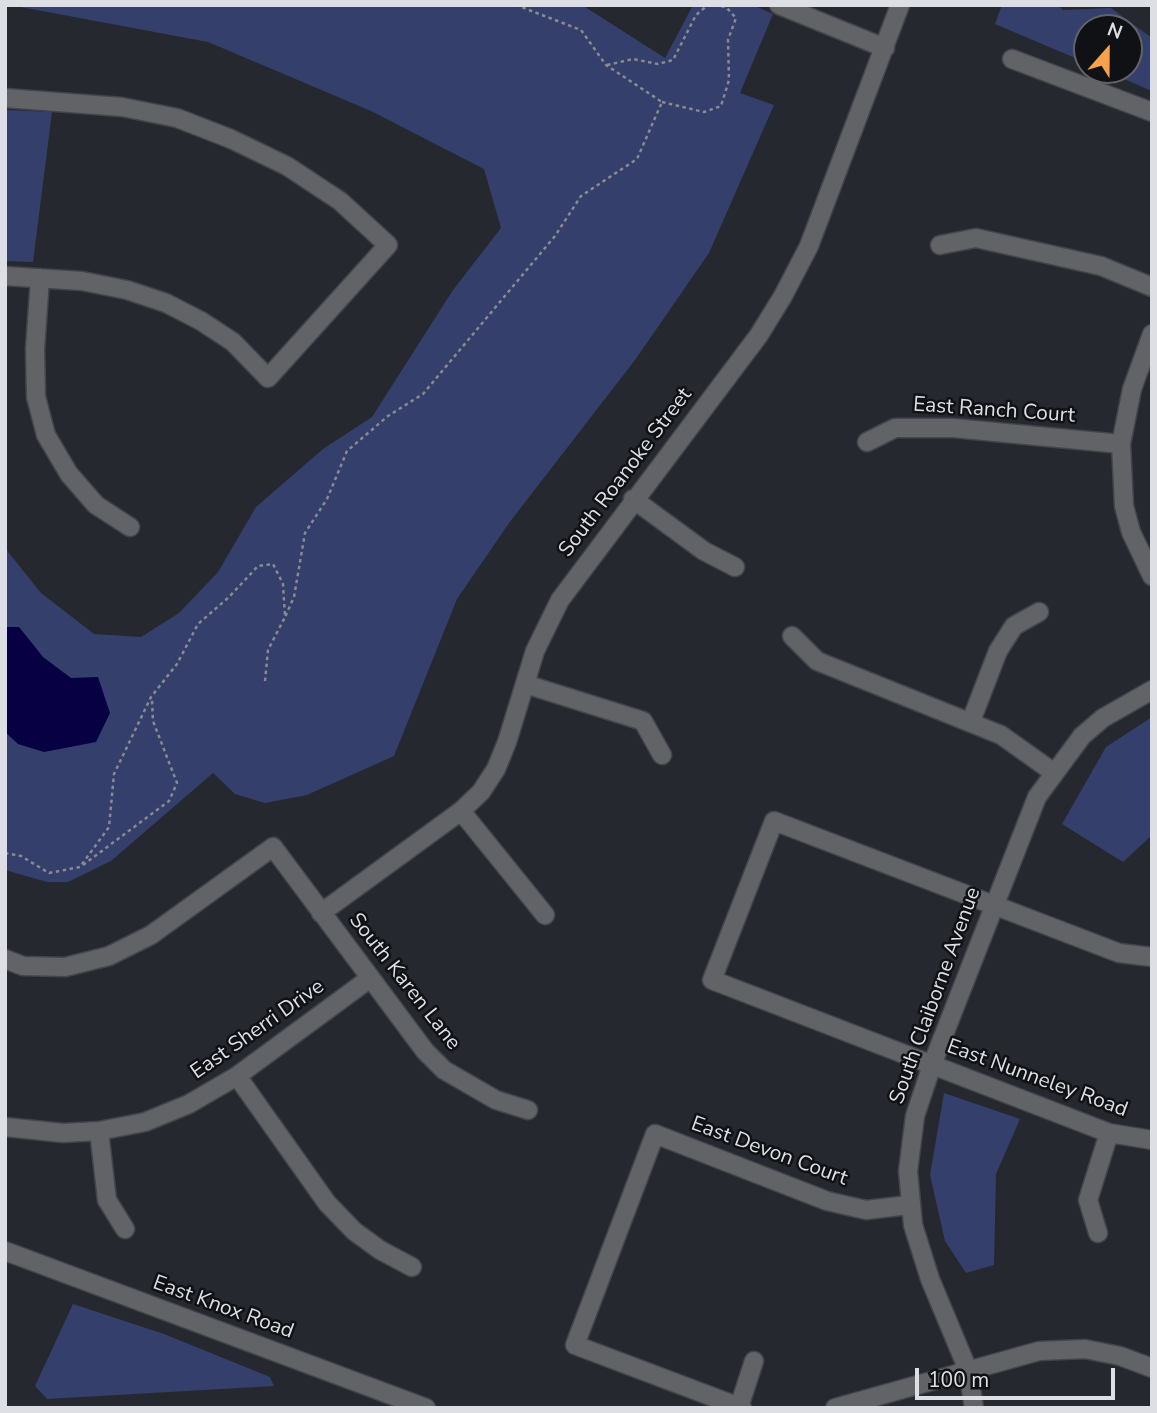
<!DOCTYPE html>
<style>
body{margin:0}
#map{position:relative;width:1157px;height:1413px;overflow:hidden;background:#26282f;font-family:"Nunito Sans",sans-serif}
canvas{display:block}
.frame{position:absolute;inset:0;border:7px solid #dedfe5;pointer-events:none}
.north{position:absolute;left:1073px;top:14px;width:70px;height:70px;box-sizing:border-box;background:#101114;border:2px solid #626368;border-radius:50%;rotate:21deg;font-size:19px;font-weight:700;line-height:28px;text-align:center;color:#dedfe5}
.north::after{content:'';display:block;margin:auto;width:24px;height:32px;background:#f8a04b;clip-path:polygon(50% 0,100% 100%,50% 72%,0 100%)}
.scale{position:absolute;left:915px;top:1368px;width:200px;height:32px;box-sizing:border-box;border:4px solid #dedfe5;border-top:0;padding-left:9px;font-size:21px;line-height:24px;white-space:nowrap;color:#dedfe5;-webkit-text-stroke:5px #101114;paint-order:stroke}
</style>
<div id="map">
<canvas width="1157" height="1413"></canvas>
<div class="frame"></div>
<div class="north">N</div>
<div class="scale">100 m</div>
</div>
<script>
const ctx = document.querySelector('canvas').getContext('2d');
ctx.lineJoin = 'round';
function fillPath(path, color) { ctx.fillStyle = color; ctx.fill(path, 'evenodd'); }
const poly = rows => new Path2D(rows.map(r => 'M' + r).join(''));
function strokePath(path, color, width, dash) { ctx.strokeStyle = color; ctx.lineWidth = width; ctx.lineCap = dash ? 'butt' : 'round'; ctx.setLineDash(dash || []); ctx.stroke(path); }
function drawText(font, color, halo, rows, align = 'center') {
  ctx.font = font + ' "Nunito Sans",sans-serif'; ctx.lineWidth = 5; ctx.setLineDash([]); ctx.textBaseline = 'middle'; ctx.strokeStyle = halo; ctx.fillStyle = color; for (const [text, x, y, turn = 0] of rows) {
    ctx.save(); ctx.translate(x, y); ctx.rotate((+turn || 0) * Math.PI / 180); ctx.textAlign = isNaN(turn) ? turn : align; if (halo) ctx.strokeText(text, 0, 0); ctx.fillText(text, 0, 0); ctx.restore();
  }
}
const green = poly([
 [10,5,582,5,665,58,693,5,753,5,773,14,740,93,774,105,709,253,635,360,509,523,457,599,394,756,307,795,265,803,235,794,213,773,111,861,68,882,47,882,5,870,5,548,41,593,94,634,141,637,179,613,218,572,256,507,323,449,372,417,453,290,501,228,484,169,371,111,208,42],
 [1002,5,1058,5,1063,10,1111,8,1152,38,1152,91,1103,70,1129,70,1129,28,1087,28,1087,63,995,24],
 [5,110,52,112,33,262,5,261],
 [1152,717,1152,835,1123,862,1062,824,1106,747],
 [944,1093,1020,1119,996,1174,994,1265,966,1273,945,1241,930,1175],
 [73,1304,164,1334,270,1377,274,1386,47,1399,35,1386]
]);
const water = poly([
 [5,627,19,627,43,657,71,678,98,677,110,713,96,742,44,752,18,744,5,732]
]);
const path = poly([
 [462,5,475,5],
 [607,65,633,59,658,64,673,60,696,15,708,5],
 [662,102,704,112,721,106,729,80,728,40,736,18,726,7,714,5],
 [265,681,268,650,285,617],
 [5,853,21,856,49,873,80,867,109,827,114,774,151,697,177,664,198,624,229,597,258,566,273,564,283,584,285,617,294,597,305,533,327,499,347,451,388,416,423,394,555,236,581,196,637,159,662,102,606,65,581,30,516,5],
 [83,865,169,801,177,783,153,721,152,700]
]);
const minor = poly([
 [779,5,885,48],
 [1012,59,1152,112],
 [5,98,122,107,177,118,231,139,287,166,340,201,388,245,268,378,233,342,201,321,166,303,127,290,82,281,5,276],
 [940,245,976,238,1101,266,1152,287],
 [40,278,35,349,36,397,46,435,69,474,96,505,130,527],
 [1152,334,1132,389,1121,444,1124,506,1131,532,1152,576],
 [867,442,895,428,953,428,1121,444],
 [633,499,704,551,735,567],
 [792,636,817,661,1001,735,1053,772],
 [525,684,643,721,662,755],
 [971,721,998,651,1014,626,1039,612],
 [461,811,545,915],
 [321,913,461,811,481,792,496,769,507,742,535,651,560,600,759,335,783,296,809,246,900,5],
 [1152,957,1119,953,774,821,712,980,1109,1133,1152,1140],
 [5,959,23,966,65,967,109,956,151,935,273,847,425,1051,444,1070,496,1100,528,1110],
 [237,1076,327,1203,354,1231,380,1250,412,1267],
 [5,1127,63,1133,99,1131,145,1122,189,1104,237,1076,369,979],
 [99,1131,107,1200,125,1229],
 [1098,1233,1088,1200,1109,1133],
 [5,1251,426,1408],
 [739,1407,754,1361],
 [742,1408,575,1345,655,1134,827,1201,866,1210,909,1205],
 [835,1408,1039,1351,1085,1349,1120,1356,1152,1368],
 [974,1408,968,1370,930,1279,913,1225,908,1171,915,1116,932,1065,1037,797,1082,736,1103,718,1152,690]
]);
const streetNames = [
 ["East Ranch Court",994,411,4],
 ["South Roanoke Street",626,473,-53],
 ["South Karen Lane",404,982,52],
 ["South Claiborne Avenue",936,996,-70],
 ["East Sherri Drive",258,1030,-35],
 ["East Nunneley Road",1037,1079,20],
 ["East Devon Court",769,1152,20],
 ["East Knox Road",223,1308,20]
];
fillPath(green, '#343f6b');
fillPath(water, '#070043');
strokePath(minor, '#43454c', 21);
strokePath(path, '#898a91', 2.5, [3.5, 3.5]);
strokePath(minor, '#626367', 18);
drawText('21px', '#dedfe5', '#101114', streetNames);
</script>
